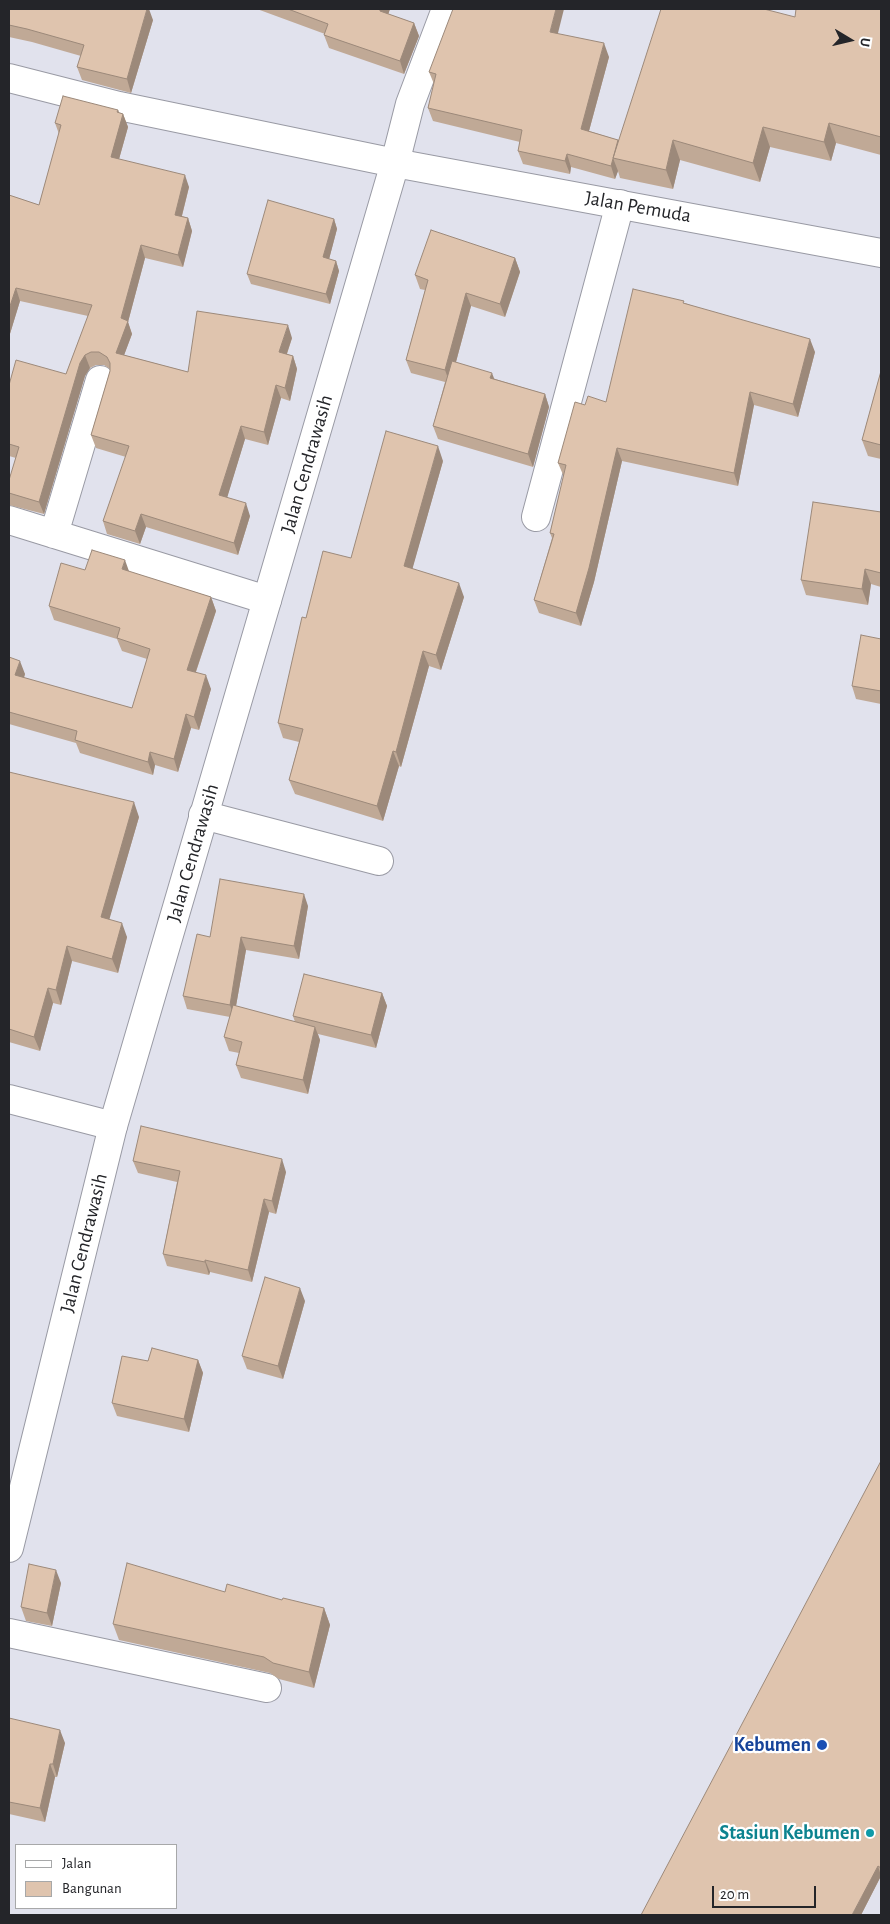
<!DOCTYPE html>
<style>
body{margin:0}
#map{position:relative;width:890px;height:1924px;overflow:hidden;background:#e1e2ed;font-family:"Alegreya Sans",sans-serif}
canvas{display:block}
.frame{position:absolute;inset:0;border:10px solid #242529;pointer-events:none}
.legend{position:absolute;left:15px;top:1844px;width:162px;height:65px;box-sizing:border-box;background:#fff;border:1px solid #a7a8a9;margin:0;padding:6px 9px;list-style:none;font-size:15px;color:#242529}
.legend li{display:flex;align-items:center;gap:10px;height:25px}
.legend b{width:25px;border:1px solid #a7a8a9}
.north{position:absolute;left:825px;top:15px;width:50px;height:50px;-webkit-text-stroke:4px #fff;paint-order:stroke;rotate:99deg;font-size:14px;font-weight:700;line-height:20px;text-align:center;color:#242529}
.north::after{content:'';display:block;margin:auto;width:18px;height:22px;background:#242529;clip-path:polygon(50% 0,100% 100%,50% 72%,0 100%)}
.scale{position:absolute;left:712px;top:1886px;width:104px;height:22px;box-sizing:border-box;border:2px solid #242529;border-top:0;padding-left:6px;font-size:15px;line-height:18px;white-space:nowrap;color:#242529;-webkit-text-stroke:4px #fff;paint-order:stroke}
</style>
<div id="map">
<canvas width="890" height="1924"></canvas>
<div class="frame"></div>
<ul class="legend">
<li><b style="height:6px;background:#fff"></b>Jalan</li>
<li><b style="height:14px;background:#dfc4ae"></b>Bangunan</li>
</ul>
<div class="north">U</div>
<div class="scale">20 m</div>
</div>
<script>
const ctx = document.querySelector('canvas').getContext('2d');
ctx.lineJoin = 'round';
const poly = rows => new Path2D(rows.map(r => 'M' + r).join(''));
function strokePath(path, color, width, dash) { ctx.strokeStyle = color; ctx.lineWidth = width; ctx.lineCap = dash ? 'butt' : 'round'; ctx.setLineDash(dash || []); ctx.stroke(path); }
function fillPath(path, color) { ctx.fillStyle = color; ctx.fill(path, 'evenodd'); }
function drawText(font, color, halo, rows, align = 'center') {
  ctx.font = font + ' "Alegreya Sans",sans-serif'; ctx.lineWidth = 4.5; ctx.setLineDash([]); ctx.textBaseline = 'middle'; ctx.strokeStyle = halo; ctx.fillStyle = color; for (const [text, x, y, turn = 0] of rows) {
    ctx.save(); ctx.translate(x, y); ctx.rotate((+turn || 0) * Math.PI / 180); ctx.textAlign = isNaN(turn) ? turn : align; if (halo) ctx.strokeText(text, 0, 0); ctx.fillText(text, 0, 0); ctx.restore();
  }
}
const street = poly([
 [9,78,119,106,395,163,410,104,446,9],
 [536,517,620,204],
 [9,520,267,600],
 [54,534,100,380],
 [203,815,379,861],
 [9,1099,113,1126],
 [9,1633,267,1688]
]);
const secondary = poly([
 [9,1548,113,1126,395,163,881,253]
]);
const wall = poly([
 [9,9,153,20,131,93,82,80,77,67,81,56,32,42,9,37],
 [257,9,390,9,388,14,414,23,419,36,404,74,329,48,324,35,325,34],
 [881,9,881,155,836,143,831,161,770,147,760,182,680,160,673,189,620,178,618,171,615,179,571,167,570,174,523,164,518,151,520,142,433,121,428,108,434,84,429,72,558,34,609,57,589,131,618,140,795,17],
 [118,110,119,113,123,114,128,127,119,159,189,187,182,216,188,218,192,231,183,267,145,258,128,322,132,334,124,355,188,372,292,338,287,354,293,356,297,369,290,401,281,398,268,445,245,439,227,497,250,516,238,555,146,527,140,544,107,534,103,521,126,457,96,448,91,435,110,371,110,369,104,365,96,365,90,368,85,376,44,514,9,505,9,480,16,458,9,456,9,385,66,374,88,316,20,301,9,337,9,195,39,205,59,134,55,123],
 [334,219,337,229,329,259,336,261,339,271,330,304,251,284,247,274],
 [515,258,520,272,505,317,471,306,456,362,495,379,545,394,549,407,533,467,438,439,433,426,445,382,411,373,406,360,425,290,420,289,415,275],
 [685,303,815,352,798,417,754,405,738,486,622,461,594,582,581,626,539,613,534,600,552,538,550,533,564,477,558,463],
 [881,371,881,459,868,456,862,440],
 [443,461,412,569,464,597,441,670,429,666,401,767,399,766,383,821,295,794,289,780,299,742,283,738,278,723,306,618,351,558],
 [881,512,881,587,871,584,868,605,806,595,801,580],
 [85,570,129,572,211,597,216,611,196,672,211,689,199,730,191,728,178,772,155,765,153,775,80,753,76,743,9,724,9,657,25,674,24,678,132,708,147,659,122,651,117,639,54,620,49,606],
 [881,639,881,704,856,699,852,686],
 [9,772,139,817,109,919,127,937,118,973,72,961,61,1005,53,1003,40,1051,9,1042],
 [308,906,299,959,246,950,236,1006,295,1022,293,1016,382,993,387,1006,376,1048,318,1034,320,1040,308,1094,241,1078,236,1065,239,1053,229,1051,224,1037,230,1017,187,1009,183,996,210,937],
 [133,1161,286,1172,276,1214,269,1212,252,1282,210,1272,209,1275,167,1266,163,1254,177,1182,138,1173],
 [305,1301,283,1379,247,1369,242,1356],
 [198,1360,203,1373,189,1432,117,1416,112,1403,148,1361],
 [881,1461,881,1876,861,1915],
 [61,1583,52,1626,26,1621,21,1607],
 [225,1592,282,1600,324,1608,330,1625,314,1688,279,1679,270,1673,119,1640,113,1624],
 [9,1718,65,1743,57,1777,55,1777,45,1822,9,1814]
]);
const shadedWall = poly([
 [147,9,149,9,153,20,131,93,127,79],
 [380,9,390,9,385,24,380,11],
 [556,9,564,9,555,45,550,32],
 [414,23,419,36,404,74,400,61],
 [604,43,609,57,586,142,581,129],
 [118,110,122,120,123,114,128,127,116,170,111,157],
 [829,123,836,143,831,161,824,142],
 [763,127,770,147,760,182,753,163],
 [673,140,680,160,673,189,666,170],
 [567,154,571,167,570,174,565,161],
 [613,158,618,171,615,179,611,166],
 [185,175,189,187,179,227,175,215],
 [188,218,192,231,183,267,178,255],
 [334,219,337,229,327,267,323,257],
 [141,245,145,258,128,322,132,334,120,366,116,353,121,318],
 [515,258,520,272,505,317,500,304],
 [336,261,339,271,330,304,326,294],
 [16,288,20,301,9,337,9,309],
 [466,293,471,306,450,384,445,370],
 [288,325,292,338,283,365,279,352],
 [810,339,815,352,798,417,793,404],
 [85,355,90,368,85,376,44,514,39,502,80,363],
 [293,356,297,369,290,401,285,388],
 [492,373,497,386,490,378],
 [276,385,281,398,268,445,264,432],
 [750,392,754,405,738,486,734,473],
 [545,394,549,407,533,467,528,454],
 [241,426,245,439,224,508,219,495],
 [438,446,443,461,409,581,404,566],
 [617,448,622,461,594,582,581,626,576,613],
 [246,503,250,516,238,555,234,543],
 [141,514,146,527,140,544,135,531],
 [125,560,130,574,122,569],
 [865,569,871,584,868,605,862,589],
 [459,583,464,597,441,670,436,655],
 [211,597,216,611,192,683,187,670],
 [423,651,429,666,401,767,396,752],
 [20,661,25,674,20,689,15,675],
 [206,675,211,689,199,730,194,717],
 [186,714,191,728,178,772,174,759],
 [393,751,399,766,383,821,377,806],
 [150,752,155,765,153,775,148,762],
 [134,802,139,817,106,931,101,917],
 [304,894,308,906,299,959,294,946],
 [122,923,127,937,118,973,112,959],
 [241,937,246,950,234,1017,230,1005],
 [67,946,72,961,61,1005,56,990],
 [48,988,53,1003,40,1051,34,1037],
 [382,993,387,1006,376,1048,371,1035],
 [315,1027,320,1040,308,1094,303,1080],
 [282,1159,286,1172,276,1214,272,1201],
 [264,1199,269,1212,252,1282,248,1270],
 [205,1260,210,1272,209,1275,205,1262],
 [300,1288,305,1301,283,1379,278,1366],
 [198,1360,203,1373,189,1432,184,1419],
 [56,1570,61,1583,52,1626,47,1613],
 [324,1608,330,1625,314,1688,309,1672],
 [60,1730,65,1743,57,1777,53,1764],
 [50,1764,55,1777,45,1822,40,1808],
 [878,1866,881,1876,861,1915,852,1915]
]);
const building = poly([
 [9,9,147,9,127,79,77,67,84,45,27,29,9,25,9,9],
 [288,9,380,9,380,11,414,23,400,61,324,35,328,24,288,9],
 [453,9,556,9,550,32,604,43,581,129,618,140,611,166,567,154,565,161,518,151,522,130,428,108,436,74,429,72,453,9],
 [661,9,764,9,795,17,796,9,881,9,881,137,829,123,824,142,763,127,753,163,673,140,666,170,613,158,661,9],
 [63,96,118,110,117,112,123,114,111,157,185,175,175,215,188,218,178,255,141,245,121,318,128,321,116,353,188,372,197,311,288,325,279,352,293,356,285,388,276,385,264,432,241,426,219,495,246,503,234,543,141,514,135,531,103,521,129,446,91,435,110,371,110,363,107,357,99,352,91,352,85,355,80,363,39,502,9,493,9,480,19,447,9,444,9,385,16,360,66,374,92,305,16,288,9,309,9,195,39,205,61,125,55,123,63,96],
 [268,200,334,219,323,257,336,261,326,294,247,274,268,200],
 [431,230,515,258,500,304,466,293,445,370,406,360,428,280,415,275,431,230],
 [633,289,684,301,683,303,810,339,793,404,750,392,734,473,617,448,589,568,576,613,534,600,554,534,550,533,566,465,558,463,575,402,585,405,588,396,606,402,633,289],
 [452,361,492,373,490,378,545,394,528,454,433,426,452,361],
 [881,371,881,445,862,440,881,371],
 [386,431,438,446,404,566,459,583,436,655,423,651,396,752,393,751,377,806,289,780,303,729,278,723,302,617,306,618,323,551,351,558,386,431],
 [813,502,881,512,881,573,865,569,862,589,801,580,813,502],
 [92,550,125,560,122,569,211,597,187,670,206,675,194,717,186,714,174,759,150,752,148,762,75,740,77,731,9,712,9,657,20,661,15,675,132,708,150,649,117,638,120,628,49,606,61,563,85,570,92,550],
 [861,635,881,639,881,691,852,686,861,635],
 [9,772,134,802,101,917,122,923,112,959,67,946,56,990,48,988,34,1037,9,1029,9,772],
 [220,879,304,894,294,946,241,937,230,1005,183,996,197,934,210,937,220,879],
 [304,974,382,993,371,1035,293,1016,304,974],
 [233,1005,315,1027,303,1080,236,1065,242,1042,224,1037,233,1005],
 [141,1126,282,1159,272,1201,264,1199,248,1270,205,1260,205,1262,163,1254,180,1171,133,1161,141,1126],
 [265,1277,300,1288,278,1366,242,1356,265,1277],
 [152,1348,198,1360,184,1419,112,1403,122,1356,148,1361,152,1348],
 [881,1461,881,1868,878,1866,852,1915,641,1915,881,1461],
 [127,1563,225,1592,227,1584,282,1600,283,1598,324,1608,309,1672,273,1663,264,1657,113,1624,127,1563],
 [29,1564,56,1570,47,1613,21,1607,29,1564],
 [9,1718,60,1730,53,1764,50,1764,40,1808,9,1802,9,1718]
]);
const markers = [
 [822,1745,6,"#1a4fb4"],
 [870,1833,5,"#0f9aa8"]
];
const streetNames = [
 ["Jalan Pemuda",638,207,10],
 ["Jalan Cendrawasih",307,464,-74],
 ["Jalan Cendrawasih",193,853,-74],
 ["Jalan Cendrawasih",84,1243,-76]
];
const transitNames = [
 ["Kebumen",811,1745]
];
const cultureNames = [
 ["Stasiun Kebumen",860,1833]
];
strokePath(street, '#999aa4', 30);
strokePath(secondary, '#999aa4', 30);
strokePath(street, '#fff', 28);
strokePath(secondary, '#fff', 28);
fillPath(wall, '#c0a996');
fillPath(shadedWall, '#9c897a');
fillPath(building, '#dfc4ae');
strokePath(building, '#9c897a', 1);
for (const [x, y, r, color] of markers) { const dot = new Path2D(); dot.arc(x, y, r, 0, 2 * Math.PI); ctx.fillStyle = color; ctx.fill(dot); strokePath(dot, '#fff', 2); }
drawText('20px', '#242529', '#fff', streetNames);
drawText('bold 20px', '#164399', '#fff', transitNames, 'right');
drawText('bold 20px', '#0d838f', '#fff', cultureNames, 'right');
</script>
